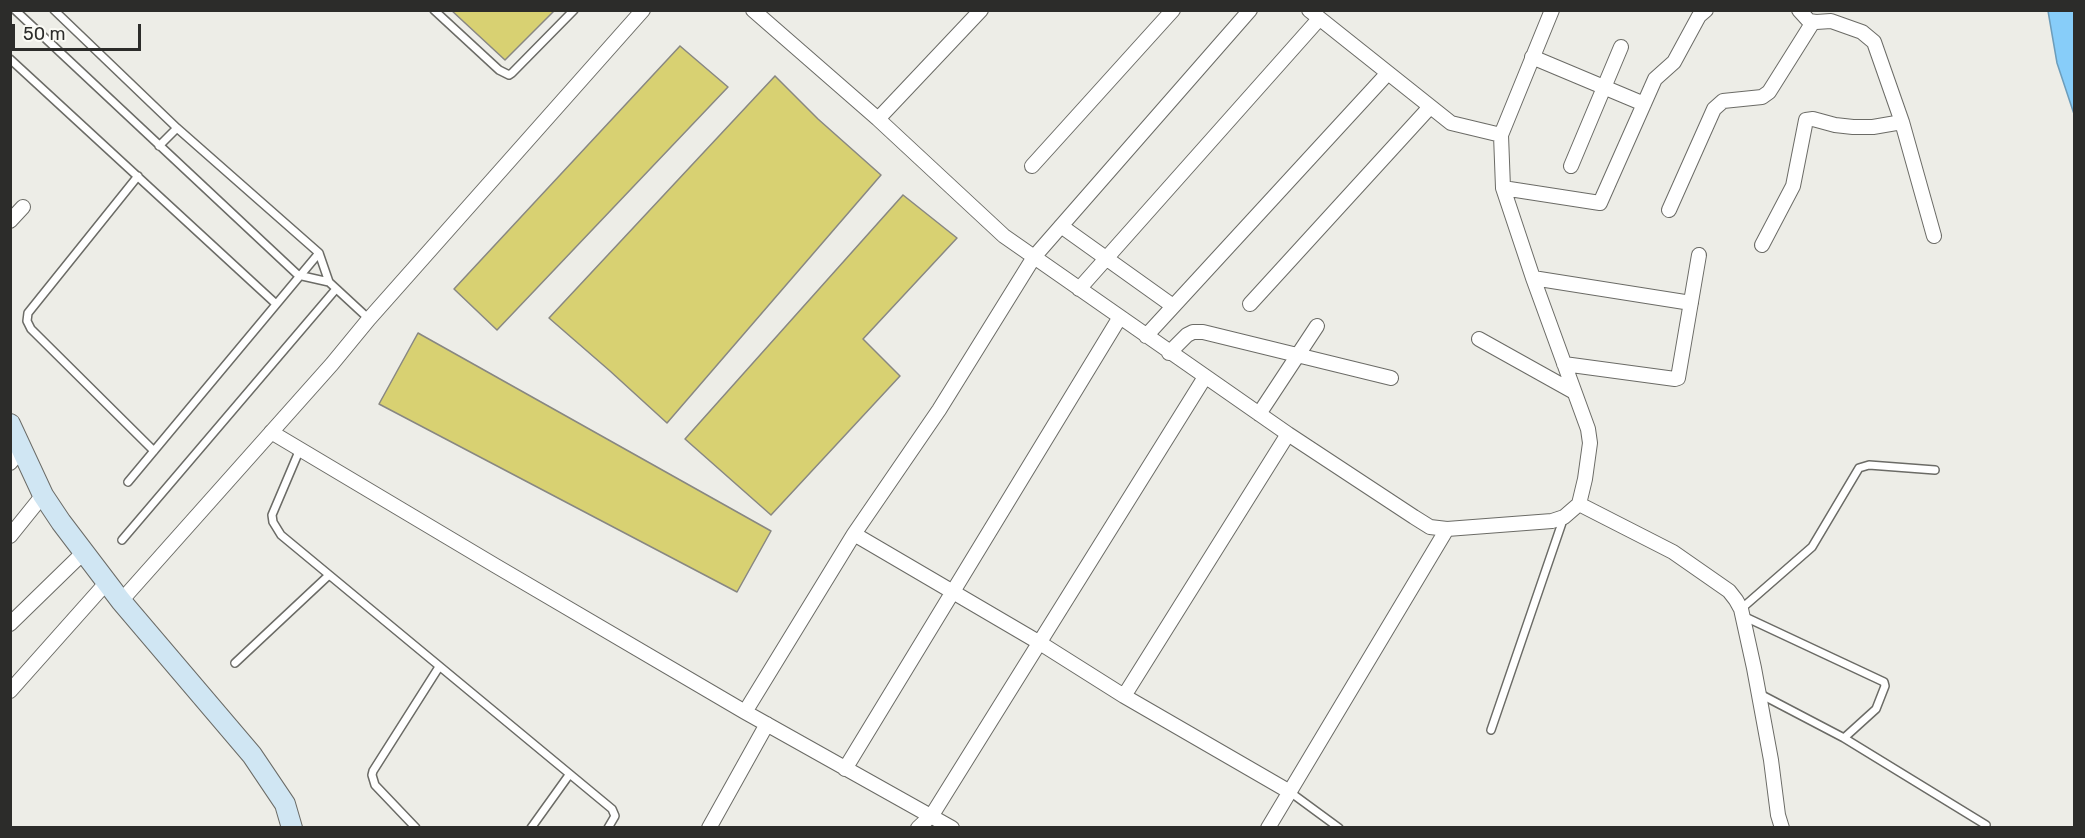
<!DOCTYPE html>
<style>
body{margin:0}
#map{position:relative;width:2085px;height:838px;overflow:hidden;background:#edede7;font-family:Rubik,sans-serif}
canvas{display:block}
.frame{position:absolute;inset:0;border:12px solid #2c2c2a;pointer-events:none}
.scale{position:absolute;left:12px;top:24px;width:129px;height:27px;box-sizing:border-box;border:3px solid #2c2c2a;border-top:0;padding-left:8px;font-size:18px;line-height:21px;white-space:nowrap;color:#2c2c2a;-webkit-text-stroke:4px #fafaf4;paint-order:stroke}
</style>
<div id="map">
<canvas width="2085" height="838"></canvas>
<div class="frame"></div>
<div class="scale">50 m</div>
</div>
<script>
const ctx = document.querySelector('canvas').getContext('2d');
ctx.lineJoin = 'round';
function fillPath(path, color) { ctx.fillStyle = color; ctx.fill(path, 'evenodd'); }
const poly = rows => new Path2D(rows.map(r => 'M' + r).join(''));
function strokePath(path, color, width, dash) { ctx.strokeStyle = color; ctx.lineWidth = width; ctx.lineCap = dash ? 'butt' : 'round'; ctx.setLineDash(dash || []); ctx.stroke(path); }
const water = poly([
 [2048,11,2074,11,2074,114,2057,63,2048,11]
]);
const building = poly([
 [451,10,555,10,505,60,451,10],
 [680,46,728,87,497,330,454,289,680,46],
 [775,76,818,119,881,175,667,423,610,371,549,318,775,76],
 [903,195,957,238,863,339,900,376,771,515,685,439,903,195],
 [418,333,771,531,737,592,379,404,418,333]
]);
const lane = poly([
 [15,10,298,275,329,282],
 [54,10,177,128,319,253,329,282,369,319],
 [434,10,499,70,509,75,512,73,574,10],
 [10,59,275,303],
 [159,146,177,128],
 [138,176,28,313,27,321,31,329,154,451],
 [300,449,272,515,273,522,281,535,612,809,615,816,608,828],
 [128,482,319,253],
 [122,540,336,289],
 [1741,609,1812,547,1859,468,1869,465,1935,470],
 [1743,616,1884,682,1885,686,1876,709,1844,738],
 [235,663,329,575],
 [1760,694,1844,738,1986,825],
 [1491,730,1564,517],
 [1290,792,1339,828],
 [416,828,375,785,372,775,373,771,439,667],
 [531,828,569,775]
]);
const street = poly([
 [753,10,878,119,1004,236,1288,434,1414,517,1430,527,1447,529,1552,521,1564,517,1579,504,1585,479,1590,443,1588,429,1533,278,1503,188,1501,135,1552,10],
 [1309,10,1451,123,1501,135],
 [1799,10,1809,21,1816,22,1831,21,1862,32,1874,42,1902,122,1934,236],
 [1532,57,1644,104],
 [878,119,981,10],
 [1032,166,1173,10],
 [1571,166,1621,47],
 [1503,188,1600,203,1655,79,1674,62,1699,16,1706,10],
 [1669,210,1714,109,1723,101,1762,97,1769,92,1813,22],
 [10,221,23,207],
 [1061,226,1173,306],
 [1762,245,1793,186,1806,120,1813,119,1835,125,1853,127,1873,127,1902,122],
 [1533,278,1691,303],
 [1079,289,1319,19],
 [1250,304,1430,107],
 [1146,336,1387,74],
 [1479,339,1574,392],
 [1169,353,1187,335,1193,332,1203,332,1391,378],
 [1564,364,1675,379,1678,378,1699,255],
 [1259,414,1317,326],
 [271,432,496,566,745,712,952,828],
 [10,463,22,449],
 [1579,504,1673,552,1729,591,1736,600,1741,609,1754,668,1771,760,1778,815,1782,828],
 [854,534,1040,643,1124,696,1290,792],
 [10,536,43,495],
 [121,601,332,364,369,319,643,10],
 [10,624,84,552],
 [10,691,107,582],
 [1124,696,1288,434],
 [745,712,854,534,939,410,1034,257,1250,10],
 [845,769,1120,317],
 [709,828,767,724],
 [918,828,932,815,1205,377],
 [1268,828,1447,529]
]);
const secondary = poly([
 [10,424,43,495,61,522,121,601,252,755,285,804,292,828]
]);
fillPath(water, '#87cdf9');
strokePath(water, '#6c9dbb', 1.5);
fillPath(building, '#d8d172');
strokePath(building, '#888782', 1.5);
strokePath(lane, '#6b6b66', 10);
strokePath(street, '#6b6b66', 16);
strokePath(secondary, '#6b6b66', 22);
strokePath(lane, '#fff', 7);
strokePath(street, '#fff', 14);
strokePath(secondary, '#d0e6f3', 20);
</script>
